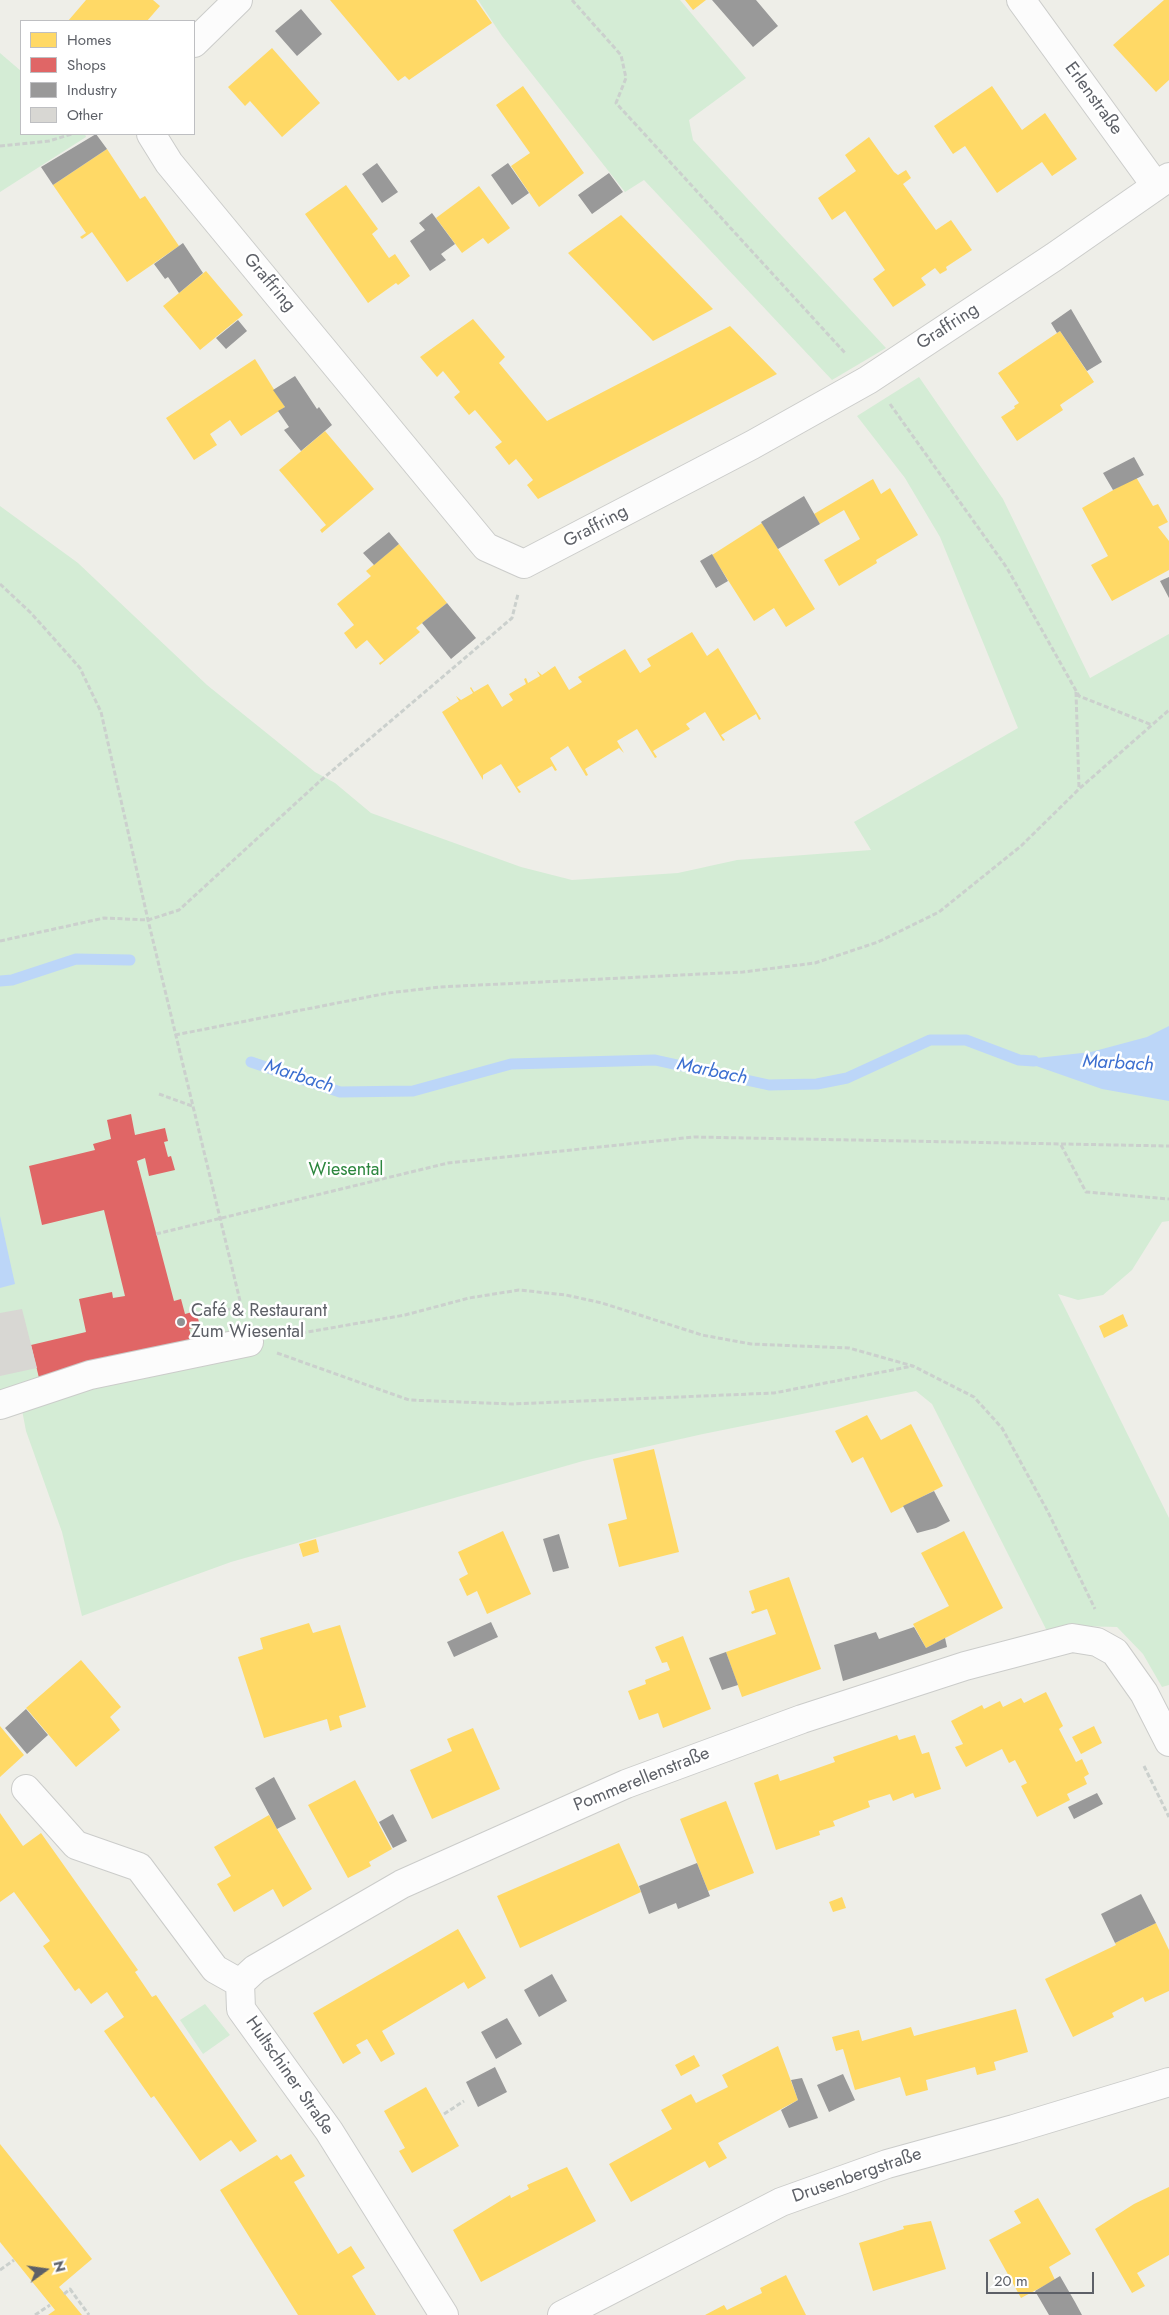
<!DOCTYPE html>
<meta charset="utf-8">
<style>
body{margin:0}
#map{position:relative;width:1169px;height:2315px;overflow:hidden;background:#eeeee8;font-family:Jost,sans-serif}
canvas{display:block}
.legend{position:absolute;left:20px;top:20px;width:175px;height:115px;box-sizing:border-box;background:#fff;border:1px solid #bebfc2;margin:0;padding:6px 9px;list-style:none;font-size:15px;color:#5d6067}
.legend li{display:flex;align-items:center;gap:10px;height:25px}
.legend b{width:25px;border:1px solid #bebfc2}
.north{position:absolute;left:20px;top:2245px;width:50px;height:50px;-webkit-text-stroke:4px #fff;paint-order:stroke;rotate:76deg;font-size:14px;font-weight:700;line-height:20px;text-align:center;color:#5d6067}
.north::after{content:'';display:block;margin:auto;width:18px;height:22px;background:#5d6067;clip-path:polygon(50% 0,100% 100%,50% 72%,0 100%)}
.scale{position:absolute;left:986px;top:2272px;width:108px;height:22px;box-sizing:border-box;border:2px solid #5d6067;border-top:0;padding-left:6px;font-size:15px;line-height:18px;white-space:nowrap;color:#5d6067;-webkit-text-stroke:4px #fff;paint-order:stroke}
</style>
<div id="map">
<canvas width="1169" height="2315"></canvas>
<ul class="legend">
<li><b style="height:14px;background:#ffd966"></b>Homes</li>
<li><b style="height:14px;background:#e06666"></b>Shops</li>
<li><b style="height:14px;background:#999"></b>Industry</li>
<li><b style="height:14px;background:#d8d7d3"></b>Other</li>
</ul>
<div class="north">N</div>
<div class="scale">20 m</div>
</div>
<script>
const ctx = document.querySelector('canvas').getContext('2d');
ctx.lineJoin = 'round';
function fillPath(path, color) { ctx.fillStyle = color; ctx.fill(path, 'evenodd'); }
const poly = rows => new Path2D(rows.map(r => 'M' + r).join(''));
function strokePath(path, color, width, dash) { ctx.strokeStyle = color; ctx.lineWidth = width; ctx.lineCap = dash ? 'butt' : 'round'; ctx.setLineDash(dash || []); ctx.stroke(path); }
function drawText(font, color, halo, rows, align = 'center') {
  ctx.font = font + ' Jost,sans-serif'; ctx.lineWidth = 5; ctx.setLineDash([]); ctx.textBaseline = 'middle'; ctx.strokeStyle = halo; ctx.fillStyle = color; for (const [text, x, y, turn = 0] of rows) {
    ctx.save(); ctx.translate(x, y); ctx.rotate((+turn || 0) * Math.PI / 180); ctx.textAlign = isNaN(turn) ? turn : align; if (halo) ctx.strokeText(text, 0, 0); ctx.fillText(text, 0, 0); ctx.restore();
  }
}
const green = poly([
 [478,0,680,0,746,78,689,120,693,140,886,348,832,380,644,180,625,192,502,36],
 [0,53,21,71,21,134,85,134,86,137,0,192],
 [919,377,1003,499,1090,678,1169,634,1169,1221,1162,1222,1132,1270,1103,1295,1078,1300,1058,1294,1169,1518,1169,1685,1162,1687,1143,1654,1117,1627,1077,1626,1048,1633,932,1404,916,1391,703,1434,583,1461,231,1562,82,1616,62,1532,26,1431,22,1410,0,1414,0,506,78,563,207,685,315,772,335,783,371,813,521,867,572,880,678,873,737,860,871,850,854,822,1018,728,940,537,905,478,857,416],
 [205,2004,230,2035,203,2054,180,2020]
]);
const water = poly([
 [1169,1026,1169,1101,1102,1089,1019,1060,1091,1052,1147,1037],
 [0,1216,15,1284,0,1288]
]);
const homes = poly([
 [86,0,153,0,160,6,147,21,68,21],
 [330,0,476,0,492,23,409,80,405,76,398,81],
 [685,0,706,0,693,10],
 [1164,0,1169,0,1169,80,1156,92,1113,45],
 [272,48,320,103,282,137,250,101,245,106,228,87],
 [523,86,584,173,539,207,511,166,530,153,496,105],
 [992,86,1022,130,1045,113,1077,159,1052,176,1042,162,997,193,965,146,953,154,934,126],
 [869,137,894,172,898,175,906,170,911,178,903,184,936,230,951,220,972,250,946,267,947,270,940,274,935,268,921,278,926,285,893,307,873,279,885,270,845,211,832,220,818,198,856,171,845,155],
 [107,149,140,199,145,196,179,246,127,282,92,232,82,239,80,237,86,233,53,185],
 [346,185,378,229,372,234,389,258,395,254,410,276,398,285,396,283,368,303,305,214],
 [479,186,510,228,488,244,483,238,462,253,436,218],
 [621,215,713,309,653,341,568,253],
 [206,271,243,315,200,350,163,306],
 [473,319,505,357,499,363,547,421,730,326,777,374,538,499,527,485,533,480,516,459,509,465,495,447,502,442,475,410,469,415,454,397,460,392,443,371,437,377,420,357],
 [1060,331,1094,382,1060,405,1063,410,1017,441,1001,417,1015,408,1014,406,1019,403,998,373],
 [255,359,285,407,241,436,230,420,210,434,217,445,194,460,166,418],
 [325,431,374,489,322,533,320,530,326,525,279,470],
 [1136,477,1153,506,1158,504,1168,522,1158,527,1169,541,1169,570,1112,601,1091,565,1108,556,1082,508],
 [873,479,881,494,890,488,918,535,876,560,877,563,839,586,824,560,860,539,844,510,820,524,814,514],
 [762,523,815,609,786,627,774,608,754,621,712,555],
 [399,544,447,603,416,628,420,632,380,665,379,663,384,660,367,640,356,649,344,633,354,625,337,604,371,576,366,571],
 [692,632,707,656,718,648,761,719,759,720,756,714,721,735,725,740,723,741,705,712,686,724,690,729,653,751,657,757,655,758,637,729,617,741,624,753,619,748,585,769,588,775,586,776,568,746,550,758,557,770,555,771,552,766,517,787,521,792,519,793,501,764,483,775,483,780,442,712,459,701,456,696,461,700,473,693,470,688,471,687,474,692,488,684,502,707,513,700,509,694,526,684,524,679,526,678,528,683,540,676,537,671,542,675,555,666,569,690,582,682,578,677,625,649,640,673,651,666,647,659],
 [1123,1314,1128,1326,1104,1338,1099,1326],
 [867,1415,881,1440,911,1424,943,1486,891,1513,863,1457,852,1463,835,1431],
 [654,1449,679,1552,619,1567,608,1524,627,1519,613,1459],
 [503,1531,531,1594,487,1614,477,1591,467,1596,459,1579,468,1574,458,1552],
 [964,1531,1003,1608,926,1648,913,1624,949,1606,921,1553],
 [316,1539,319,1552,303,1557,299,1544],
 [789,1577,821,1669,742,1697,726,1652,776,1634,767,1609,752,1614,751,1612,755,1610,749,1591],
 [309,1623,313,1633,340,1625,366,1707,339,1716,342,1727,330,1731,327,1719,264,1738,238,1657,263,1649,260,1638],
 [683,1636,711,1709,663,1728,658,1713,639,1720,628,1691,646,1684,645,1680,670,1670,667,1662,662,1663,655,1647],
 [81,1660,121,1707,110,1717,120,1730,76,1767,26,1708],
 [1046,1692,1063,1726,1059,1729,1076,1762,1082,1759,1089,1774,1084,1777,1087,1784,1067,1794,1070,1800,1037,1817,1021,1786,1027,1783,1015,1760,1009,1763,1002,1749,966,1767,955,1747,963,1744,951,1721,982,1705,984,1709,1000,1701,1003,1707,1021,1698,1024,1703],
 [0,1726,24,1755,0,1777],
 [1094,1726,1102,1743,1081,1754,1072,1737],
 [473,1728,500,1789,432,1819,410,1770,452,1751,447,1739],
 [897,1735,899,1740,915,1735,922,1754,929,1752,941,1789,915,1798,913,1793,893,1801,890,1794,868,1801,870,1807,833,1821,835,1826,819,1831,820,1835,776,1850,754,1783,778,1774,780,1781,798,1775,835,1762,833,1757],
 [355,1780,392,1849,369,1862,371,1866,348,1878,308,1805],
 [726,1801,754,1873,708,1891,680,1819],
 [0,1813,23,1846,41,1833,138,1970,135,1972,152,1997,156,1995,257,2141,240,2152,231,2140,200,2161,154,2096,151,2098,104,2031,124,2017,107,1992,91,2004,79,1988,75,1991,43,1946,50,1941,14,1892,0,1902],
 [269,1815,312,1889,283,1907,273,1889,234,1912,217,1884,231,1876,214,1847],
 [619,1843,641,1892,520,1948,497,1896],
 [842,1897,846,1908,833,1912,829,1902],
 [1156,1923,1169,1950,1169,1991,1145,2002,1143,1997,1112,2013,1114,2017,1073,2037,1045,1979,1116,1945,1115,1943],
 [458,1929,486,1978,468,1989,464,1982,382,2031,395,2054,381,2062,367,2039,356,2045,361,2053,343,2064,313,2013],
 [1016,2009,1028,2052,994,2062,996,2070,977,2075,975,2067,926,2080,928,2090,906,2096,900,2077,855,2090,843,2049,836,2051,832,2037,859,2030,862,2041,911,2027,914,2036],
 [778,2046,798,2100,718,2143,727,2158,709,2168,705,2161,631,2202,609,2164,672,2129,661,2110,691,2094,696,2103,728,2087,722,2075],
 [694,2055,700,2066,681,2076,675,2065],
 [426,2087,459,2146,412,2173,399,2151,405,2148,384,2111],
 [0,2144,92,2259,59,2287,82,2315,48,2315,55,2310,0,2242],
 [291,2154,305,2176,294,2182,338,2254,351,2246,365,2268,352,2276,376,2315,298,2315,220,2190,277,2155,281,2160],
 [567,2167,596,2221,481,2282,453,2230,510,2195,511,2198,529,2189,527,2185],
 [1169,2187,1169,2255,1137,2273,1145,2286,1132,2293,1095,2229,1134,2204],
 [1038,2198,1071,2254,1049,2267,1055,2280,1021,2298,989,2240,1021,2223,1014,2211],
 [931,2221,946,2269,873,2291,859,2243,904,2229,903,2226],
 [786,2275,806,2315,705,2315,724,2305,727,2310,762,2293,760,2288]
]);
const shops = poly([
 [131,1114,135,1135,165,1128,168,1141,164,1142,168,1157,171,1156,175,1170,149,1176,145,1158,137,1161,174,1301,181,1299,185,1314,196,1311,200,1326,189,1329,193,1341,39,1378,31,1345,86,1332,79,1299,112,1292,113,1298,125,1296,104,1210,42,1225,29,1166,95,1150,93,1144,111,1139,107,1120]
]);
const industry = poly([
 [712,0,756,0,778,26,753,47],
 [301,9,322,34,297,56,275,31],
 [96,134,107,149,53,185,41,167],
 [377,163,398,192,382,203,362,174],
 [508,163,529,193,512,205,491,175],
 [609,173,623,192,592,214,578,195],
 [432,213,455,244,441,254,446,260,430,271,410,241,425,230,419,223],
 [183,243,203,273,179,293,168,277,165,279,154,264],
 [1071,309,1102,362,1087,371,1060,331,1057,333,1051,323],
 [238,320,247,331,226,349,216,338],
 [295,376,317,409,319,407,332,425,301,451,284,430,289,427,278,411,285,407,273,390],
 [1134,457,1144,475,1113,490,1103,473],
 [804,496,820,524,778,549,761,522],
 [389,532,399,544,374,565,363,553],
 [712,554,728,581,716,588,700,561],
 [1169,577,1169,598,1160,581],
 [447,603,476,638,451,659,422,623],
 [934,1491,950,1521,936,1528,917,1533,903,1506],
 [559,1534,569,1568,553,1572,543,1539],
 [491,1622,498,1637,454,1657,447,1642],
 [914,1627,926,1648,945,1638,947,1647,843,1681,834,1645,876,1632,879,1639],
 [726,1652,738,1685,722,1690,709,1658],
 [26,1709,48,1735,27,1754,5,1728],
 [274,1777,296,1819,277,1829,255,1788],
 [1097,1793,1103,1804,1074,1819,1068,1807],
 [393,1814,407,1841,393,1848,379,1822],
 [697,1863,710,1896,678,1909,676,1903,649,1914,639,1886],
 [1141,1894,1156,1923,1115,1943,1101,1914],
 [552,1974,567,2001,539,2017,524,1990],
 [507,2018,522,2044,496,2059,481,2032],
 [495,2067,507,2092,478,2107,466,2082],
 [843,2074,855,2100,829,2112,817,2085],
 [802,2078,818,2118,789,2128,781,2110,798,2100,791,2080],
 [1060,2276,1075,2302,1082,2315,1049,2315,1035,2291]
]);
const stream = poly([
 [0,981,12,980,76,959,130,960],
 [251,1062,340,1092,413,1091,511,1064,655,1060,769,1085,817,1084,847,1078,930,1040,966,1040,1019,1060,1034,1061]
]);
const building = poly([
 [22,1309,37,1368,0,1376,0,1313]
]);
const path = poly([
 [572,0,621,55,626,78,616,103,846,354],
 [0,146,49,141,72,134],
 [890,404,1007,568,1079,696,1152,725],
 [0,584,31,613,80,668,101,712,148,920,242,1309],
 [1076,692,1079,788],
 [0,941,104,918,148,920,179,910,320,781,512,618,518,594],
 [175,1035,388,993,440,987,743,972,815,963,878,942,939,912,1021,846,1079,789,1169,710],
 [159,1094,192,1106],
 [1061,1145,1086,1192,1169,1199],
 [156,1234,448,1163,694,1137,1169,1146],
 [211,1314,241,1306],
 [279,1337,405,1315,469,1298,519,1290,566,1295,602,1303,702,1335,751,1344,849,1348,913,1366,974,1397,1002,1428,1048,1512,1095,1609],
 [277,1353,409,1400,512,1404,774,1393,913,1366],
 [1144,1766,1169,1817],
 [444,2114,464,2101],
 [0,2270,14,2260],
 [64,2294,70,2289,89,2315],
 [35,2315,50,2305]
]);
const street = poly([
 [1021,0,1156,186,1169,177],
 [194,43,238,0],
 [151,134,169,163,486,547,524,564,752,445,868,380,1054,257,1156,186],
 [0,1405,90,1375,249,1342],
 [26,1789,76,1845,139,1867,215,1969,240,1983,241,2009,329,2131,444,2315],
 [240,1983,255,1969,402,1884,626,1784,802,1719,965,1666,1072,1638,1097,1642,1115,1652,1144,1693,1169,1742],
 [562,2315,781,2202,887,2164,1014,2129,1169,2082]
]);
const markers = [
 [181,1322,5,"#909294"]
];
const streetNames = [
 ["Erlenstraße",1093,99,54],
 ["Graffring",269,283,50],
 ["Graffring",948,327,-33],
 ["Graffring",596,527,-28],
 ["Pommerellenstraße",642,1780,-22],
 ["Hultschiner Straße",289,2076,55],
 ["Drusenbergstraße",857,2176,-19]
];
const parkNames = [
 ["Wiesental",346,1171]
];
const poiNames = [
 ["Café & Restaurant",191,1312],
 ["Zum Wiesental",191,1333]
];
const waterNames = [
 ["Marbach",1118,1064,3],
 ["Marbach",712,1072,12],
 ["Marbach",299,1077,18]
];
fillPath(green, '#d4ecd5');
fillPath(water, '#bcd6f8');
fillPath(homes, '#ffd966');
fillPath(shops, '#e06666');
fillPath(industry, '#999');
strokePath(stream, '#bcd6f8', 11);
fillPath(building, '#d8d7d3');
strokePath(street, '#cbccca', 30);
strokePath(path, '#cbd0cd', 3, [5, 2.5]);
strokePath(street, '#fcfcfc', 28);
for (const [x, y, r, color] of markers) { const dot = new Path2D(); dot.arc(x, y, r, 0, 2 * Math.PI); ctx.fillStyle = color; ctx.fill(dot); strokePath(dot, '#fff', 2); }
drawText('18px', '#5d6067', '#fff', streetNames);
drawText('18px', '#2c863e', '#fff', parkNames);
drawText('18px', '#5d6067', '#fff', poiNames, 'left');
drawText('italic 19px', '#3c6fd0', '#fff', waterNames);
</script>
